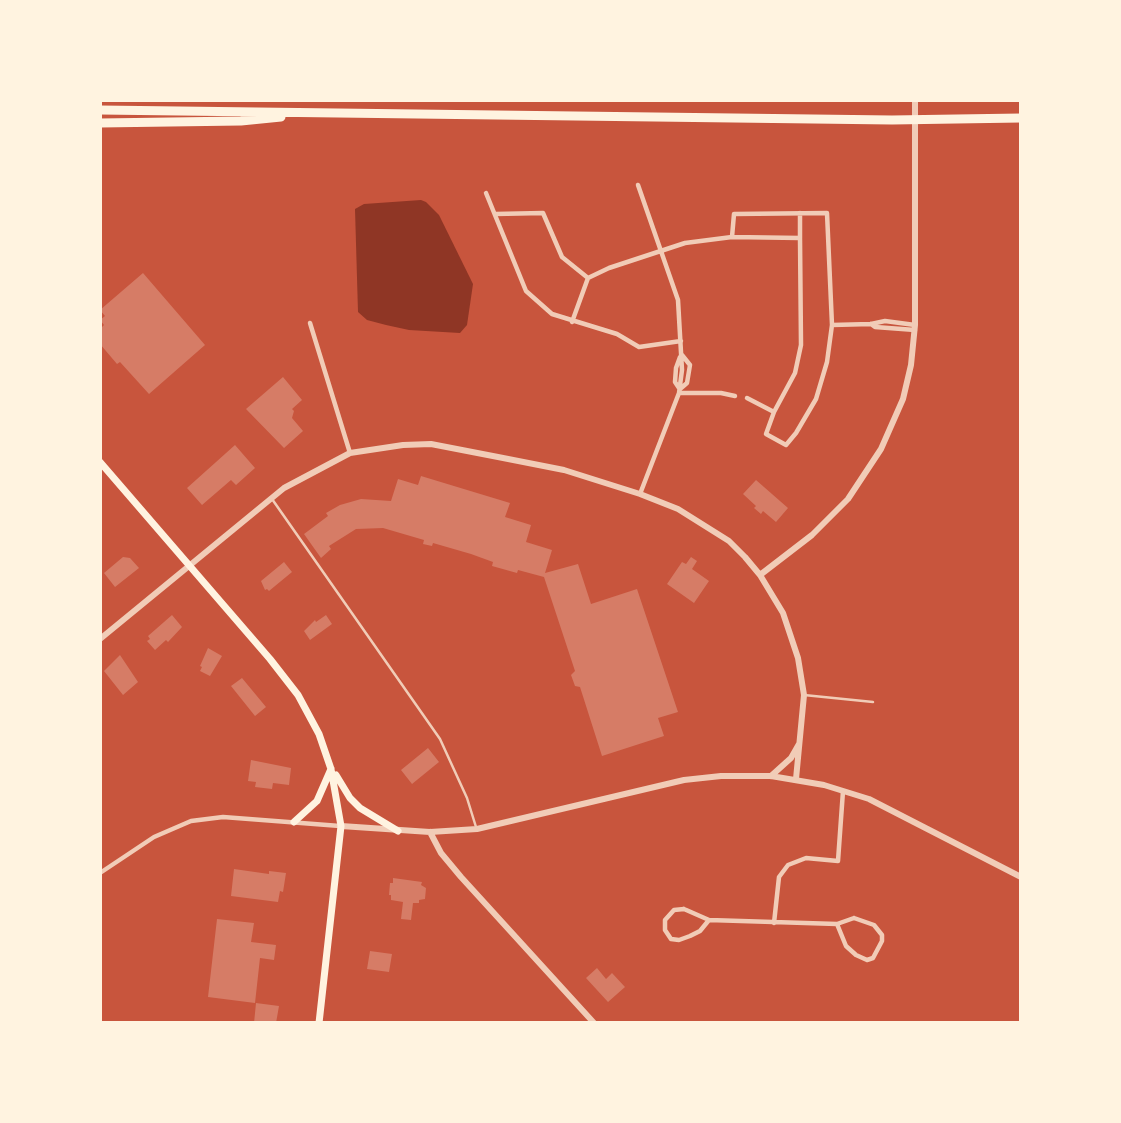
<!DOCTYPE html>
<style>
body{margin:0}
#map{position:relative;width:1121px;height:1123px;overflow:hidden;background:#c8553d;font-family:"Playfair Display",serif}
canvas{display:block}
.frame{position:absolute;inset:0;border:102px solid #fff3e0;pointer-events:none}
</style>
<div id="map">
<canvas width="1121" height="1123"></canvas>
<div class="frame"></div>
</div>
<script>
const ctx = document.querySelector('canvas').getContext('2d');
ctx.lineJoin = 'round';
function fillPath(path, color) { ctx.fillStyle = color; ctx.fill(path, 'evenodd'); }
const poly = rows => new Path2D(rows.map(r => 'M' + r).join(''));
function strokePath(path, color, width, dash) { ctx.strokeStyle = color; ctx.lineWidth = width; ctx.lineCap = dash ? 'butt' : 'round'; ctx.setLineDash(dash || []); ctx.stroke(path); }
const water = poly([
 [421,200,426,202,439,215,473,284,467,325,460,333,409,330,386,325,367,320,358,312,355,209,364,204]
]);
const building = poly([
 [143,273,205,345,149,394,120,362,117,364,100,344,100,329,104,325,100,320,105,316,100,310],
 [283,377,302,400,292,409,294,411,292,418,303,431,284,448,246,409],
 [235,445,255,468,236,485,231,480,202,505,187,488],
 [421,476,510,503,505,517,531,525,526,542,552,550,545,573,578,564,591,604,637,589,678,712,658,718,664,736,602,756,580,687,575,686,571,675,575,671,544,577,518,570,517,573,492,566,493,562,471,554,433,543,432,546,423,544,424,540,383,528,356,529,329,546,331,549,321,558,304,534,328,516,326,513,340,505,361,499,391,501,398,479,418,485],
 [756,480,788,508,776,522,763,511,761,514,754,508,756,506,743,494],
 [123,557,130,558,139,568,115,587,104,573],
 [691,557,697,561,692,569,709,581,694,603,667,584,682,562,686,564],
 [284,562,292,572,269,591,267,589,265,590,261,581],
 [172,615,182,627,168,642,166,640,155,650,147,641,150,639,148,636],
 [326,615,332,624,310,640,304,631,315,620,316,622],
 [208,648,222,656,210,676,200,671,202,667,200,666],
 [120,655,138,682,123,695,104,671],
 [242,678,266,707,255,716,231,686],
 [428,748,439,762,412,784,401,770],
 [251,760,291,768,289,785,273,783,272,789,255,787,256,782,248,781],
 [234,869,269,874,269,871,286,873,283,892,280,891,278,902,231,896],
 [393,878,422,882,421,885,426,888,425,899,419,900,419,903,413,903,411,920,401,919,403,902,391,900,391,895,389,895,390,883,393,883],
 [217,919,254,923,251,942,276,945,274,960,260,958,255,1003,208,997],
 [370,951,392,954,389,972,367,969],
 [597,968,606,979,612,973,625,987,608,1002,586,978],
 [256,1003,279,1006,276,1023,254,1023]
]);
const service = poly([
 [272,499,440,739,467,798,476,827],
 [804,695,873,702]
]);
const minor = poly([
 [638,185,678,300,682,370,679,393,640,494],
 [486,193,526,291,552,314,617,334,639,347,681,341],
 [495,214,543,213,562,257,588,278,572,322],
 [732,237,734,214,827,213,832,325,871,324,885,321,915,325],
 [800,238,800,213],
 [588,278,609,268,685,243,732,237,800,238,801,345,795,373,774,412,747,398],
 [310,323,350,453],
 [871,324,875,327,915,330],
 [679,388,675,382,676,368,680,357],
 [680,389,687,383,690,365,682,355],
 [679,393,721,393,735,396],
 [774,412,766,434,786,445,796,433,816,399,827,362,832,325],
 [100,873,154,837,191,821,223,817,340,826],
 [684,909,709,920,700,931,690,936,679,940,671,939,665,930,665,920,674,910,684,909],
 [854,918,874,925,882,935,882,941,873,958,867,960,856,955,846,946,837,924,854,918],
 [709,920,837,924],
 [774,923,779,877,788,865,806,858,838,861,843,791]
]);
const tertiary = poly([
 [760,575,812,535,848,499,881,449,903,399,911,365,915,325,915,100],
 [100,639,284,488,350,453,403,445,431,444,498,457,564,470,640,494,678,509,729,541,745,557,760,575,783,613,798,658,804,695,796,779],
 [771,776,791,758,799,744],
 [341,826,430,832,477,829,684,780,721,776,771,776,824,785,869,799,1021,877],
 [430,832,441,853,461,877,594,1023]
]);
const primary = poly([
 [100,462,270,659,298,695,319,734,331,769,341,826,319,1023],
 [336,775,350,798,360,808,398,831],
 [294,822,317,801,331,769]
]);
const motorway = poly([
 [100,110,892,120,1021,118],
 [100,123,241,121,281,117]
]);
fillPath(water, '#8f3625');
fillPath(building, '#d67c66');
strokePath(service, '#f1ccb7', 2.5);
strokePath(minor, '#f1ccb7', 4.5);
strokePath(tertiary, '#f1ccb7', 6);
strokePath(primary, '#fff3e0', 7);
strokePath(motorway, '#fff3e0', 9);
</script>
